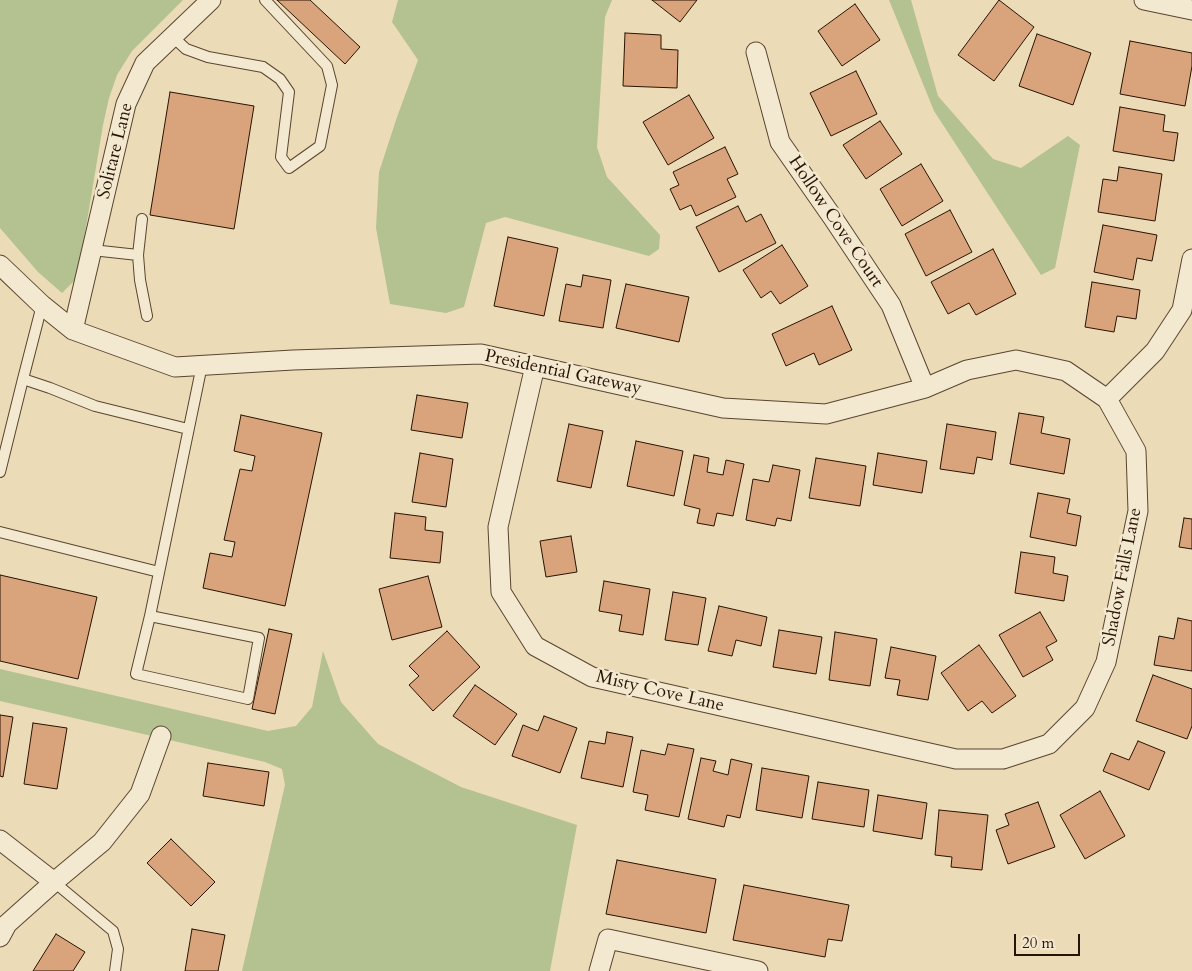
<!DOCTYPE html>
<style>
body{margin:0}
#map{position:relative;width:1192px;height:971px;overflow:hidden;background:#ecdbb7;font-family:Cardo,serif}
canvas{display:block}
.scale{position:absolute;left:1014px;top:934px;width:66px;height:22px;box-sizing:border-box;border:2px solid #281303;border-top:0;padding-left:6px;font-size:15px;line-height:18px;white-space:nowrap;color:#281303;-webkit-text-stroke:4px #f3e8d0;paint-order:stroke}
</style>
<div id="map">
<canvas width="1192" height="971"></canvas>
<div class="scale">20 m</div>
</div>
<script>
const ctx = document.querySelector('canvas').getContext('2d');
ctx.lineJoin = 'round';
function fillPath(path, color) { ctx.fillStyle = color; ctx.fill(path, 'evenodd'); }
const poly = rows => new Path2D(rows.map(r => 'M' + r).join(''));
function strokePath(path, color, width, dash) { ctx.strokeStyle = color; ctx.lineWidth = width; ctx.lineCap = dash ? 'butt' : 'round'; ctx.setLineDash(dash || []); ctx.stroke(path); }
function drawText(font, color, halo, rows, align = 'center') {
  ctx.font = font + ' Cardo,serif'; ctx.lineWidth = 5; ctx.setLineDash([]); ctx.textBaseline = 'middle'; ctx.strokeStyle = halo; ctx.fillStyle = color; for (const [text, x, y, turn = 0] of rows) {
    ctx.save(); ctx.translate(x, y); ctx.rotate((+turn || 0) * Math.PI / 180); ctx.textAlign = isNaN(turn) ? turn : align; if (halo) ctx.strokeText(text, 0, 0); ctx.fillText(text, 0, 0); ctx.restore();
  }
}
const green = poly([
 [0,0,183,0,132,51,117,75,109,98,103,125,79,269,74,281,62,293,38,272,0,228],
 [398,0,612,0,605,17,597,147,607,177,660,235,659,249,649,256,505,217,486,223,464,307,446,313,390,304,376,228,379,172,397,117,418,60,392,22],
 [889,0,911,0,938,96,993,159,1021,168,1068,136,1080,145,1055,268,1041,275,934,111],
 [323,651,341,702,378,744,461,787,577,825,550,971,242,971,285,785,282,769,265,762,0,701,0,669,268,731,296,726,312,707]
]);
const building = poly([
 [277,0,310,0,360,47,345,64,277,0],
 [652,0,697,0,680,22,652,0],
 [999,0,1034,27,994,81,958,55,999,0],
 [855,4,880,40,842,66,818,31,855,4],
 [625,33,661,35,661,49,678,50,677,88,623,86,625,33],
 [1037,34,1091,53,1073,105,1019,86,1037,34],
 [1130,41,1192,53,1192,66,1185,106,1120,94,1130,41],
 [856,71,877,114,831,136,810,93,856,71],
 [170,92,254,106,234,229,150,215,170,92],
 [689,95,714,138,668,165,643,122,689,95],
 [1120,107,1165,115,1163,131,1178,133,1174,161,1113,151,1120,107],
 [880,121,902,154,866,179,843,145,880,121],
 [725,147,738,174,727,179,736,197,696,216,691,205,680,210,670,189,679,185,673,172,725,147],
 [921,164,943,201,902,226,880,189,921,164],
 [1119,167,1162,174,1155,221,1098,212,1103,179,1117,181,1119,167],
 [738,206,746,222,761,214,776,243,719,272,696,227,738,206],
 [950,210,972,252,926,276,905,234,950,210],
 [1103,225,1157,235,1152,261,1137,258,1133,280,1094,272,1103,225],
 [508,237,558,248,544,316,494,306,508,237],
 [782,245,808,286,780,304,771,291,761,298,743,270,782,245],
 [993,249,1016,294,976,315,969,303,948,314,931,282,993,249],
 [583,275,611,280,603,328,559,321,566,284,581,287,583,275],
 [1092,282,1140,290,1136,319,1117,316,1114,332,1085,327,1092,282],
 [626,284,689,297,679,342,616,328,626,284],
 [832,306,852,350,819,365,814,353,786,366,772,334,832,306],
 [417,395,468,403,462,438,411,430,417,395],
 [1019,413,1044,417,1041,433,1070,439,1064,474,1010,464,1019,413],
 [241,415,322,433,285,606,203,588,210,553,232,557,235,542,224,540,240,469,252,471,255,456,234,451,241,415],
 [569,424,603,431,591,488,557,481,569,424],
 [947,424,996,432,992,460,977,457,974,474,940,469,947,424],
 [636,441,683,451,674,496,627,486,636,441],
 [420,453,453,459,446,507,412,502,420,453],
 [878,453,927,461,922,493,873,485,878,453],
 [694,455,709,458,707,472,723,475,726,460,744,464,733,516,717,513,714,526,697,523,700,509,684,505,694,455],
 [816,458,866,466,860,506,809,498,816,458],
 [773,465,800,470,791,521,777,518,775,526,746,520,753,479,769,482,773,465],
 [1038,493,1070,499,1067,513,1081,516,1076,546,1030,537,1038,493],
 [395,513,426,517,425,530,443,532,440,563,390,558,395,513],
 [1184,518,1192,519,1192,549,1179,547,1184,518],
 [571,536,577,572,546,577,540,541,571,536],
 [1021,552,1055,557,1053,573,1068,576,1064,601,1015,593,1021,552],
 [0,575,97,597,78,679,0,661,0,575],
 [428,576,442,627,392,640,379,589,428,576],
 [604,581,650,589,643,635,619,631,622,615,599,611,604,581],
 [673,592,706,598,698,645,665,640,673,592],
 [719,606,767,617,761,646,736,640,732,656,708,651,719,606],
 [1040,612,1057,641,1046,647,1053,660,1023,677,999,635,1040,612],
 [1178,618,1192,621,1192,671,1154,665,1159,636,1174,639,1178,618],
 [269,629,292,634,275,714,252,709,269,629],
 [779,630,822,637,816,674,773,667,779,630],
 [447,631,480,667,433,711,409,685,419,676,409,666,447,631],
 [835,632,877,639,870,686,829,680,835,632],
 [979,645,1016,696,992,713,982,701,968,711,941,673,979,645],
 [891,647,936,656,928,700,897,695,900,680,885,678,891,647],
 [1153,675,1192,689,1192,726,1187,739,1136,721,1153,675],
 [475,685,517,714,495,745,453,716,475,685],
 [0,715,13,717,3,777,0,776,0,715],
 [544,716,577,728,560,773,512,756,523,725,538,731,544,716],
 [33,723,67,728,57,789,24,784,33,723],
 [607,732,633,737,623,787,581,778,589,741,605,744,607,732],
 [1138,741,1165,752,1149,790,1103,771,1111,753,1129,760,1138,741],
 [668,744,694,749,679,817,645,810,648,795,633,792,641,750,665,755,668,744],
 [701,758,716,761,713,771,728,775,731,759,752,764,740,818,727,815,724,827,688,819,701,758],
 [208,763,269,772,264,806,203,796,208,763],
 [762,768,809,776,802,818,756,810,762,768],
 [818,782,869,790,864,827,812,819,818,782],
 [1100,791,1125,836,1085,859,1060,815,1100,791],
 [878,795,927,803,922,839,873,831,878,795],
 [1038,802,1055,847,1008,864,996,830,1009,825,1005,814,1038,802],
 [939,810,988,815,982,870,951,867,952,857,935,855,939,810],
 [171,839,215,882,191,906,147,863,171,839],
 [617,860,716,879,706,933,606,914,617,860],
 [744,885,849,905,842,941,828,939,825,957,733,940,744,885],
 [192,929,225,935,218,971,185,971,192,929],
 [56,934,85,952,73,971,33,971,56,934]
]);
const lane = poly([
 [173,37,186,49,208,57,263,67,280,79,289,92,281,157,289,168,320,146,332,85,327,66,265,0],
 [142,219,138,255,140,280,147,316],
 [92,250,138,255],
 [23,379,50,388,95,406,188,429],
 [0,472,23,379,42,305],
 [0,532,159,572],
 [150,616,136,674,248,699,259,638,150,616,202,365],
 [54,882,113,931,118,949,115,971]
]);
const street = poly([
 [1144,0,1192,10],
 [756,52,780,142,833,218,891,305,925,388],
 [0,265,42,305,73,330,175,367,293,360,481,354,723,408,826,414,925,388,967,370,1016,360,1066,371,1107,399,1136,451,1138,511,1106,662,1085,708,1049,744,1003,759,956,759,592,677,535,646,501,592,498,527,535,366],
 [73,330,126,104,145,63,211,0],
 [1107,399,1155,351,1182,310,1192,259],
 [0,840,54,882],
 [0,937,7,924,54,882,102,842,140,794,161,736],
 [599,971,608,939,758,971]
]);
const streetNames = [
 ["Solitare Lane",116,151,-76],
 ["Hollow Cove Court",835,222,56],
 ["Presidential Gateway",563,373,12],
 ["Shadow Falls Lane",1123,577,-79],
 ["Misty Cove Lane",660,692,13]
];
fillPath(green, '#b4c191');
fillPath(building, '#d9a37b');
strokePath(building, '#281303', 1);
strokePath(lane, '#594530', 12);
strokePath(street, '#594530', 21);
strokePath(lane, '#f3e8d0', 10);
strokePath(street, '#f3e8d0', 19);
drawText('18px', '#281303', '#f3e8d0', streetNames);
</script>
